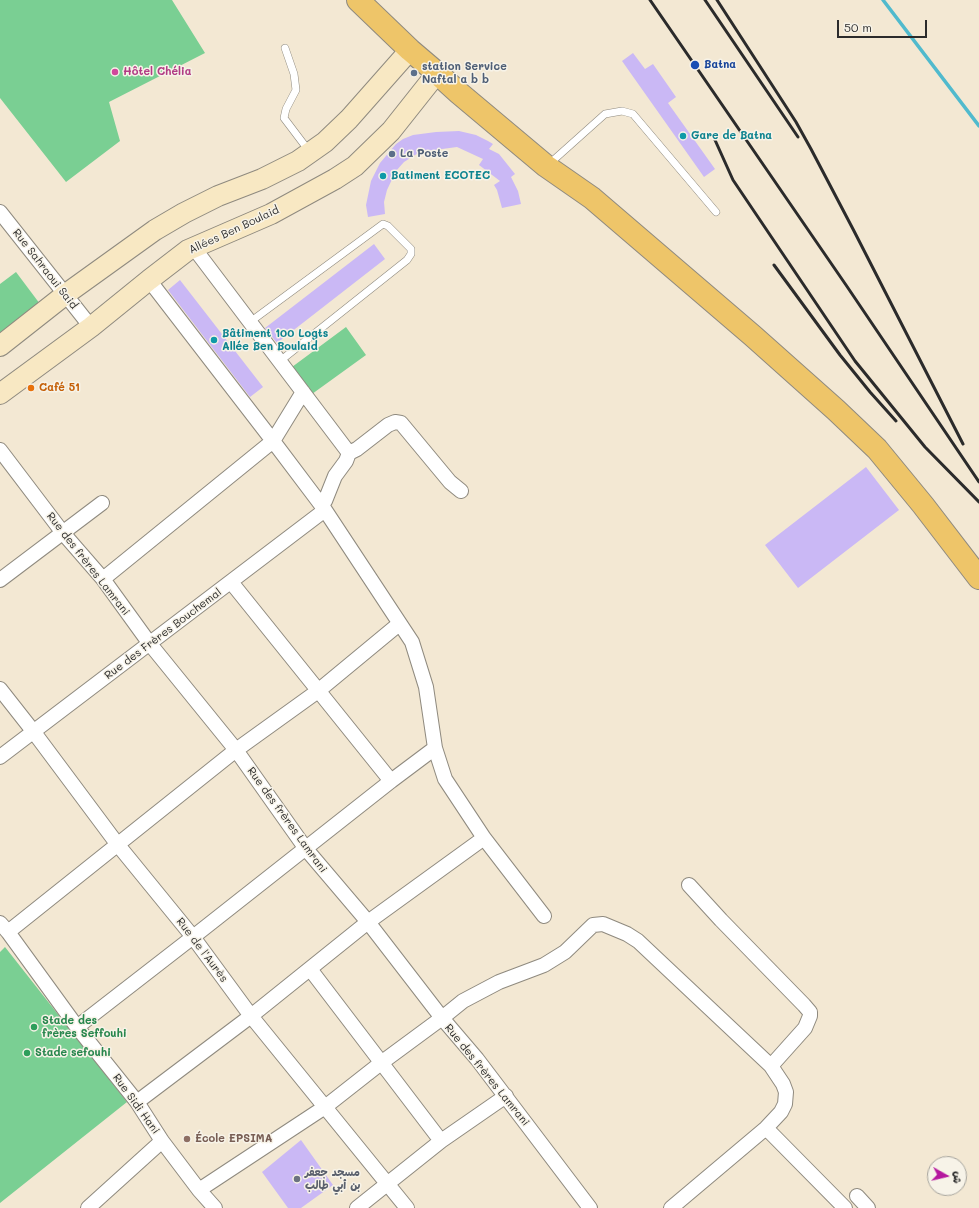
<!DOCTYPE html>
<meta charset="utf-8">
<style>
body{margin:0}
#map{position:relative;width:979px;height:1208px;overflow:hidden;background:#f3e8d3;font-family:Mali,"Playpen Sans Arabic",sans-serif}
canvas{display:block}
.north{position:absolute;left:927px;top:1156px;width:40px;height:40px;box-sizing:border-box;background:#f7f3e8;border:1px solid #a5a39c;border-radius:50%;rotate:98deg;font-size:11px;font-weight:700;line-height:16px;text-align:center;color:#2b2b2b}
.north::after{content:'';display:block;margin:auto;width:14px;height:18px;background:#b5179e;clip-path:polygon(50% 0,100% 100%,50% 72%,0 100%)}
.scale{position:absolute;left:837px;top:20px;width:90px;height:18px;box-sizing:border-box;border:2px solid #2b2b2b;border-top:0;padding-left:5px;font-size:12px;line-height:14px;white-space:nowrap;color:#2b2b2b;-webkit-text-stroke:3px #f7f3e8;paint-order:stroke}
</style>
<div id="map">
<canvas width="979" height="1208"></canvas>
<div class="north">ش</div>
<div class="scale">50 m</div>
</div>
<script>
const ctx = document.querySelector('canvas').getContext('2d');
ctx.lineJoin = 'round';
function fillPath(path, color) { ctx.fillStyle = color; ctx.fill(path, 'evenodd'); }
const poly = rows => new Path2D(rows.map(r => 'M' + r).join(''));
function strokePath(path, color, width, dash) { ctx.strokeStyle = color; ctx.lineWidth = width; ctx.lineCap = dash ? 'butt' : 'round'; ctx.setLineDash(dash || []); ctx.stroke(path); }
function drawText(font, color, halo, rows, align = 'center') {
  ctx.font = font + ' Mali,"Playpen Sans Arabic",sans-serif'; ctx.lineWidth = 3; ctx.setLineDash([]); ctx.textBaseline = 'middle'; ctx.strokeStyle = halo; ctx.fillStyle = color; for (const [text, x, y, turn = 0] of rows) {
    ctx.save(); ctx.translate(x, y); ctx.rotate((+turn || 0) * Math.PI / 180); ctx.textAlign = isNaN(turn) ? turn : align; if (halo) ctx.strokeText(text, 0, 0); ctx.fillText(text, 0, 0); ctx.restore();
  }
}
const green = poly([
 [0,0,172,0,205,53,109,102,120,141,66,182,0,98],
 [16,272,40,304,0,334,0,284],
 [346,327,366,355,312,394,292,367],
 [5,947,127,1102,0,1203,0,952]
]);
const stream = poly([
 [883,0,979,126]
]);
const building = poly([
 [633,53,645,69,653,64,676,97,668,103,715,169,704,177,622,61],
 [459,131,476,135,488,141,493,144,489,149,499,154,515,174,511,177,518,191,521,204,502,208,497,190,494,185,500,181,479,165,483,159,457,147,420,152,404,162,396,171,387,190,384,202,385,214,368,217,366,205,371,181,380,163,396,144,403,139,413,135,436,132],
 [374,244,385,259,277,343,265,328],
 [180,280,263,387,250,397,168,290],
 [866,467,899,510,798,588,765,545],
 [301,1140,333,1185,301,1208,288,1208,262,1172]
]);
const service = poly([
 [285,48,294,74,296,90,286,109,284,118,309,151],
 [548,165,605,114,622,111,633,114,716,212],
 [250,322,383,224,388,226,411,249,411,254,407,260,280,361]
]);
const minor = poly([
 [0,212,91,327],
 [194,248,349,453,357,449,388,425,395,422,401,423,450,482,461,491],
 [149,280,273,441,325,510,412,642,426,687,435,748,445,779,484,838,544,916],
 [0,450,63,533,103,579,150,644,236,750,306,849,368,922,442,1018,477,1059,590,1208],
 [325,501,335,476,346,461,349,453],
 [103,579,273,441,303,392],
 [0,580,102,503],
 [231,582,391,781],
 [0,689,33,731,118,845,193,937,251,1016,407,1208],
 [0,757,325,510],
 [689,885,721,920,804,1005,810,1012,810,1016,805,1028,771,1066],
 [0,923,8,932,77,1027,137,1102,162,1141,199,1190,215,1208],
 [8,932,236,750,318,691,399,624],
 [310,969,441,1141],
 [77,1027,193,937,391,781,435,748],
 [137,1102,251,1016,368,922,484,838],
 [766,1128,845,1208],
 [199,1190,325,1107,381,1063,442,1018,463,1001,499,982,544,965,565,952,593,925,603,924,627,934,638,941,672,973,771,1066,783,1084,786,1092,785,1104,781,1112,766,1128,671,1208],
 [857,1196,868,1208],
 [88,1208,162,1141],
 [357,1208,441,1141,506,1096]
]);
const secondary = poly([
 [0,346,66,294,155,230,184,213,218,196,262,179,298,161,325,142,349,119,410,50],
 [0,394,91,327,149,280,188,250,271,214,335,179,355,166,391,131,437,73]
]);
const primary = poly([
 [358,0,410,50,437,73,459,93,546,166,592,198,753,336,836,410,877,449,923,505,979,578]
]);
const rail = poly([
 [650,0,846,285,979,482],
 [705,0,798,137],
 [717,0,774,88,796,122,811,149,854,231,963,444],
 [715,140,733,180,855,361,877,388,925,447,979,502],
 [774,265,840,355,870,392,896,421]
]);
const markers = [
 [695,65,5,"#1a4fb4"],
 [115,72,4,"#d1479c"],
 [414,73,4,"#5c6f8a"],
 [683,136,4,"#0f9aa8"],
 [392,154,4,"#5c6f8a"],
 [383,176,4,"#0f9aa8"],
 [214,340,4,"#0f9aa8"],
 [31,388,4,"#e8710a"],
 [34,1027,4,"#2e9e5b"],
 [27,1053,4,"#2e9e5b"],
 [187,1139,4,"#8d6e63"],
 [297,1179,4,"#6b7280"]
];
const transitNames = [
 ["Batna",704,65]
];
const serviceNames = [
 ["station Service",422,67],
 ["Naftal a b b",422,80],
 ["La Poste",400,154]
];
const hotelNames = [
 ["Hôtel Chélia",123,72]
];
const cultureNames = [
 ["Gare de Batna",691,136],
 ["Batiment ECOTEC",391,176],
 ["Bâtiment 100 Logts",222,334],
 ["Allée Ben Boulaid",222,347]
];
const streetNames = [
 ["Allées Ben Boulaid",234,230,-25],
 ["Rue Sahraoui Said",45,269,52],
 ["Rue des frères Lamrani",88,564,52],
 ["Rue des Frères Bouchemal",163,634,-37],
 ["Rue des frères Lamrani",287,820,54],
 ["Rue de l'Aurès",202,950,53],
 ["Rue des frères Lamrani",487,1075,51],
 ["Rue Sidi Hani",136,1104,54]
];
const foodNames = [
 ["Café 51",39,388]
];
const leisureNames = [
 ["Stade des",42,1021],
 ["frères Seffouhi",42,1034],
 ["Stade sefouhi",35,1053]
];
const educationNames = [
 ["École EPSIMA",195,1139]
];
const worshipNames = [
 ["مسجد جعفر",305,1173],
 ["بن أبي طالب",305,1186]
];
fillPath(green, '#7acf93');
strokePath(stream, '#50bacd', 3.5);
fillPath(building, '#cab8f5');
strokePath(service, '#8f8a7f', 8);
strokePath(minor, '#8f8a7f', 16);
strokePath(secondary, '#8f8a7f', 22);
strokePath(primary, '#8f8a7f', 24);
strokePath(service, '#fff', 7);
strokePath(minor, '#fff', 14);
strokePath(secondary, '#f8e8c3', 20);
strokePath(primary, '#eec569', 22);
strokePath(rail, '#2b2b2b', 3);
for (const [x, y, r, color] of markers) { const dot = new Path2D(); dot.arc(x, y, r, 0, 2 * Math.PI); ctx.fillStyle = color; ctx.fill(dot); strokePath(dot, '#f7f3e8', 1.5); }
drawText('bold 11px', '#164399', '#f7f3e8', transitNames, 'left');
drawText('bold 11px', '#4e5e75', '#f7f3e8', serviceNames, 'left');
drawText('bold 11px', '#b23c85', '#f7f3e8', hotelNames, 'left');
drawText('bold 11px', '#0d838f', '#f7f3e8', cultureNames, 'left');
drawText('11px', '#2b2b2b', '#f7f3e8', streetNames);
drawText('bold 11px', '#c56008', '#f7f3e8', foodNames, 'left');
drawText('bold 11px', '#27864d', '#f7f3e8', leisureNames, 'left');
drawText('bold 11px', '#785e54', '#f7f3e8', educationNames, 'left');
drawText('bold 11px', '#5b616d', '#f7f3e8', worshipNames, 'left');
</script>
